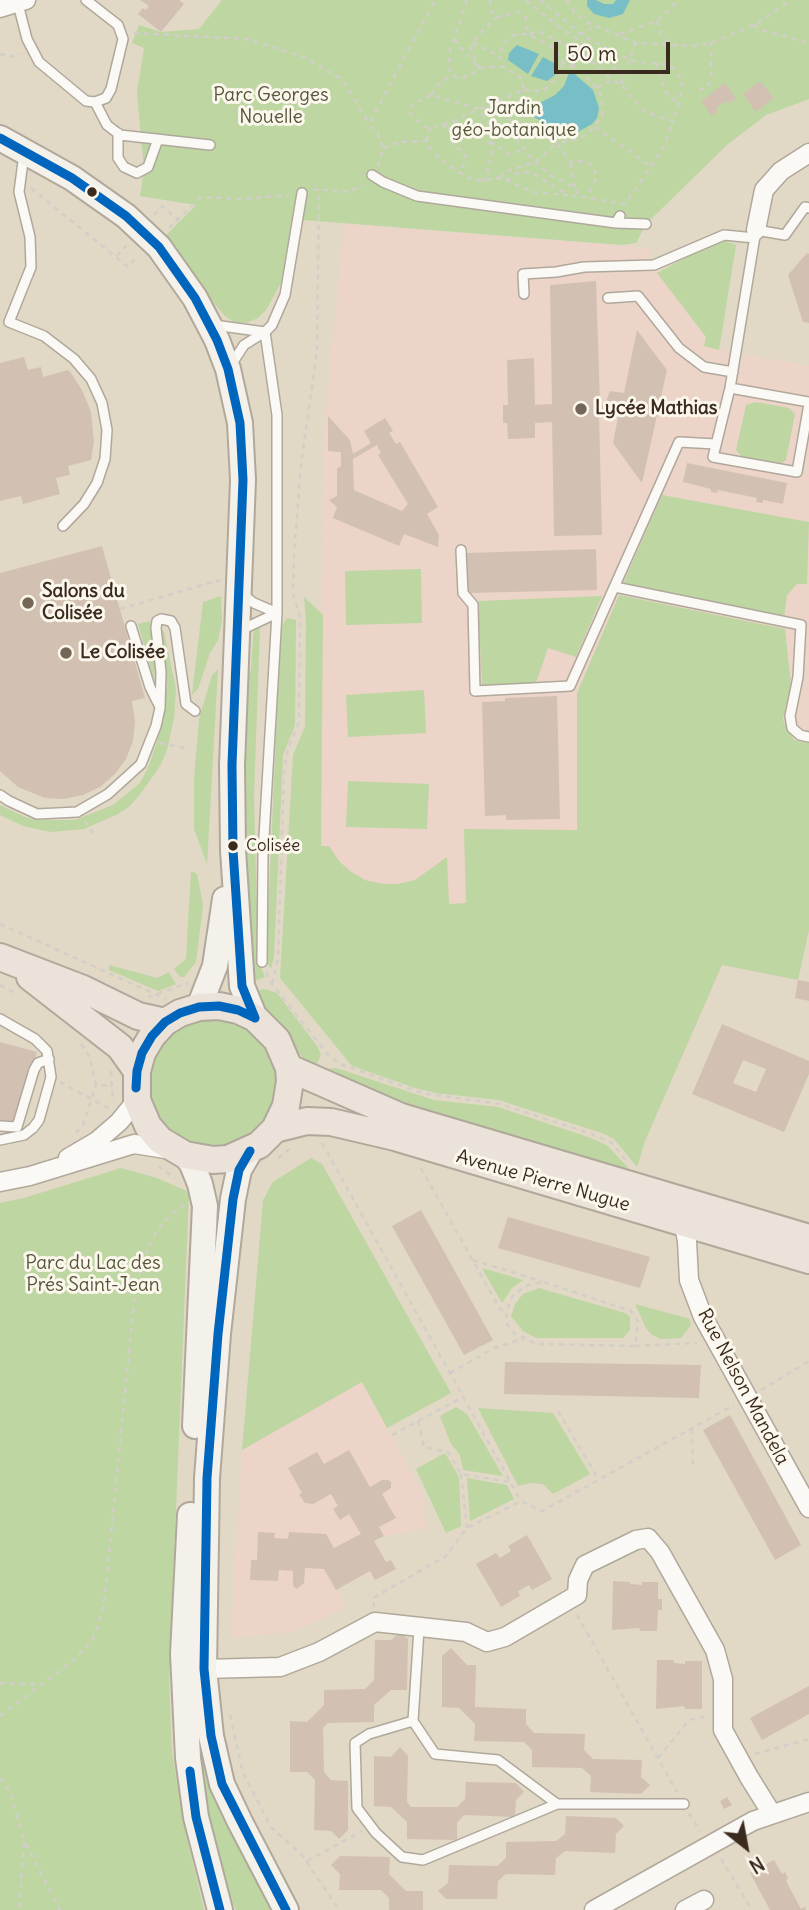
<!DOCTYPE html>
<meta charset="utf-8">
<style>
body{margin:0}
#map{position:relative;width:809px;height:1910px;overflow:hidden;background:#e1d8c5;font-family:Delius,sans-serif}
canvas{display:block}
.north{position:absolute;left:711px;top:1812px;width:70px;height:70px;-webkit-text-stroke:5px #fbf7ec;paint-order:stroke;rotate:149deg;font-size:19px;font-weight:700;line-height:28px;text-align:center;color:#3b2a1e}
.north::after{content:'';display:block;margin:auto;width:24px;height:32px;background:#3b2a1e;clip-path:polygon(50% 0,100% 100%,50% 72%,0 100%)}
.scale{position:absolute;left:554px;top:42px;width:116px;height:32px;box-sizing:border-box;border:4px solid #3b2a1e;border-top:0;padding-left:9px;font-size:21px;line-height:24px;white-space:nowrap;color:#3b2a1e;-webkit-text-stroke:5px #fbf7ec;paint-order:stroke}
</style>
<div id="map">
<canvas width="809" height="1910"></canvas>
<div class="north">N</div>
<div class="scale">50 m</div>
</div>
<script>
const ctx = document.querySelector('canvas').getContext('2d');
ctx.lineJoin = 'round';
function fillPath(path, color) { ctx.fillStyle = color; ctx.fill(path, 'evenodd'); }
const poly = rows => new Path2D(rows.map(r => 'M' + r).join(''));
function strokePath(path, color, width, dash) { ctx.strokeStyle = color; ctx.lineWidth = width; ctx.lineCap = dash ? 'butt' : 'round'; ctx.setLineDash(dash || []); ctx.stroke(path); }
function drawText(font, color, halo, rows, align = 'center') {
  ctx.font = font + ' Delius,sans-serif'; ctx.lineWidth = 6; ctx.setLineDash([]); ctx.textBaseline = 'middle'; ctx.strokeStyle = halo; ctx.fillStyle = color; for (const [text, x, y, turn = 0] of rows) {
    ctx.save(); ctx.translate(x, y); ctx.rotate((+turn || 0) * Math.PI / 180); ctx.textAlign = isNaN(turn) ? turn : align; if (halo) ctx.strokeText(text, 0, 0); ctx.fillText(text, 0, 0); ctx.restore();
  }
}
const built = poly([
 [344,224,648,248,657,273,706,337,704,347,809,366,809,930,798,980,723,965,645,1141,577,1117,346,1059,321,1028,323,443],
 [362,1381,422,1493,426,1528,384,1536,375,1541,386,1561,391,1560,396,1569,375,1580,369,1571,336,1589,346,1607,295,1631,231,1638,242,1450]
]);
const green = poly([
 [222,0,809,0,809,99,766,115,727,145,646,224,636,243,622,245,292,219,281,283,266,310,258,318,246,323,234,322,225,316,213,302,166,235,196,205,140,196,144,169,137,93,144,48,132,43,139,25,161,32,199,29],
 [725,241,736,245,719,350,704,346,706,337,657,273,715,242],
 [756,402,789,408,795,414,786,460,779,465,741,456,736,450,746,405],
 [662,495,809,522,807,584,797,584,787,595,784,617,623,584],
 [421,569,422,623,346,625,345,571],
 [619,595,785,629,791,684,783,720,794,740,809,743,809,930,798,980,722,965,645,1141,637,1167,614,1139,602,1133,498,1100,436,1093,415,1088,352,1066,280,978,293,755,305,727,306,621,304,597,323,615,321,846,329,846,339,861,350,871,365,880,383,884,397,884,415,880,447,857,449,904,466,903,464,829,577,830,577,693],
 [221,596,222,621,218,640,210,653,198,689,192,695,203,602],
 [602,596,576,657,548,648,537,680,531,685,482,686,478,601],
 [287,618,296,620,295,725,283,755,274,957,271,969,266,961,278,690,282,626],
 [150,621,155,664,154,679,138,624],
 [260,624,254,796,258,961,265,977,252,982,245,939,244,674,251,671,253,636,255,628],
 [161,628,164,632,176,689,174,718,167,750,160,766,141,793,129,807,116,815,84,829,51,832,23,826,0,815,0,805,25,817,39,820,75,820,113,805,140,783,148,768,157,742,167,686],
 [218,669,207,864,194,829,194,778,199,719,212,675],
 [424,690,426,733,348,737,346,695],
 [348,781,429,784,427,829,346,827],
 [191,871,197,874,203,905,196,962,184,977,180,977,174,969,186,959],
 [109,965,157,978,169,972,176,984,158,991,109,970],
 [264,989,277,993,317,1046,321,1054,314,1071,305,1062,280,1023,251,993],
 '148 1083a65 65 0 1 1 130 0a65 65 0 1 1-130 0Z',
 [336,1068,434,1100,498,1107,591,1138,608,1146,630,1170,711,1195,705,1198,405,1109,324,1077,327,1069],
 [311,1158,322,1164,451,1393,387,1428,362,1382,242,1450,263,1200,273,1182],
 [121,1168,157,1178,189,1192,169,1681,172,1753,186,1834,204,1910,0,1910,0,1203,24,1198],
 [482,1268,523,1280,512,1288,502,1303],
 [539,1288,625,1313,630,1317,630,1330,623,1338,536,1338,523,1331,511,1316,515,1304,523,1294],
 [635,1304,690,1319,691,1325,681,1338,661,1339,651,1334,646,1328],
 [456,1407,467,1414,503,1476,463,1470,460,1455,451,1444,440,1416],
 [478,1408,553,1413,590,1474,553,1494,543,1484,530,1483,518,1486],
 [445,1453,459,1477,461,1526,446,1533,416,1469],
 [467,1478,507,1485,514,1499,470,1521],
 [194,1713,275,1910,236,1910,220,1870,203,1809]
]);
const water = poly([
 [587,0,596,0,604,4,613,4,616,0,630,0,623,14,609,18,594,14,587,6],
 [517,45,539,54,528,74,508,60,509,53],
 [543,57,554,63,556,66,555,75,547,81,531,76],
 [570,70,593,90,599,108,597,118,592,124,574,134,565,134,521,110,522,104,536,105,555,95,564,86]
]);
const building = poly([
 [140,0,179,0,184,4,161,32,138,14,143,8,146,10,149,6],
 [760,81,774,98,756,112,743,94],
 [725,83,736,98,728,104,726,101,716,108,718,112,712,116,701,101],
 [807,253,809,254,809,323,803,322,788,275],
 [596,281,600,403,605,404,610,391,624,393,637,330,667,370,642,483,613,443,618,417,599,414,602,535,554,536,552,422,535,423,535,438,508,439,507,423,503,423,503,405,508,405,507,360,534,358,535,405,552,404,550,285],
 [24,357,28,370,41,367,43,377,68,370,71,373,82,390,91,412,94,442,91,460,68,466,70,475,56,478,60,494,23,504,21,496,0,501,0,363],
 [328,416,350,440,353,454,371,443,364,431,385,418,393,431,389,433,396,444,400,442,438,507,427,514,439,535,438,547,404,534,399,546,333,518,337,507,329,500,337,496,337,469,341,466,341,452,328,451],
 [377,445,381,453,378,455,408,504,402,511,354,490,353,459],
 [687,463,787,483,783,504,763,500,763,503,756,502,757,498,718,490,717,493,711,492,711,489,683,482],
 [102,546,145,698,132,701,135,722,133,741,126,759,115,774,100,787,83,795,64,799,45,798,18,787,0,771,0,573],
 [596,549,597,590,468,593,467,553],
 [557,696,560,819,506,820,506,815,485,816,482,702,505,701,505,698],
 [798,980,809,982,809,1001,795,998],
 [722,1024,809,1061,809,1074,784,1132,692,1094],
 [743,1060,766,1069,756,1092,733,1083],
 [0,1042,37,1052,16,1126,0,1121],
 [421,1210,493,1340,464,1355,392,1226],
 [508,1217,650,1257,640,1288,498,1248],
 [505,1362,701,1365,699,1398,504,1394],
 [730,1415,801,1545,775,1560,703,1430],
 [349,1450,370,1487,382,1480,388,1480,391,1482,391,1488,382,1494,396,1518,379,1527,384,1536,374,1541,386,1562,391,1560,396,1569,375,1580,370,1571,336,1590,324,1569,305,1568,304,1583,297,1589,293,1586,293,1571,279,1570,278,1581,250,1580,251,1560,257,1560,258,1532,275,1533,274,1538,288,1539,289,1532,326,1534,334,1548,361,1534,349,1514,340,1520,333,1509,338,1506,331,1494,313,1504,305,1503,299,1494,302,1493,288,1468,317,1452,324,1464],
 [527,1535,552,1579,532,1590,529,1585,518,1591,520,1596,501,1607,476,1564,496,1553,500,1558,511,1551,508,1546],
 [613,1581,630,1582,630,1584,642,1585,642,1582,658,1582,658,1599,662,1599,662,1610,658,1610,657,1631,640,1631,639,1628,612,1630],
 [400,1632,408,1639,407,1690,391,1690,374,1705,374,1722,328,1723,323,1728,324,1772,331,1780,348,1781,348,1830,339,1839,331,1831,314,1830,315,1780,307,1772,290,1772,290,1721,307,1722,324,1705,324,1690,365,1689,374,1680,375,1640,391,1640],
 [451,1648,467,1665,476,1665,475,1707,526,1709,526,1724,534,1733,585,1734,584,1750,593,1759,642,1760,641,1777,650,1785,641,1794,590,1792,591,1776,582,1768,532,1767,532,1750,524,1742,474,1741,475,1724,459,1708,442,1707,442,1656],
 [657,1660,674,1660,674,1663,685,1664,685,1661,702,1661,702,1709,685,1709,684,1706,656,1709],
 [809,1686,809,1714,762,1740,750,1718],
 [400,1747,408,1756,407,1802,411,1807,457,1807,465,1799,466,1782,516,1783,524,1792,516,1800,515,1817,464,1815,457,1823,457,1840,407,1839,407,1822,391,1807,374,1806,374,1756,391,1757],
 [727,1797,732,1805,724,1809,720,1801],
 [566,1816,616,1818,624,1826,616,1834,615,1853,565,1851,556,1858,555,1875,506,1874,498,1881,497,1899,446,1899,438,1891,448,1883,449,1865,497,1866,506,1858,506,1842,556,1841,565,1834],
 [340,1856,390,1857,389,1874,406,1891,423,1891,423,1910,389,1910,389,1898,381,1890,339,1890,340,1874,331,1865],
 [774,1860,782,1874,785,1872,788,1878,786,1881,801,1909,805,1907,806,1910,770,1910,750,1873]
]);
const path = poly([
 [467,0,450,51,449,67,452,75,461,79,484,67,504,67,521,78,524,90,479,109,452,122,430,128,424,126,408,112,413,104,431,95,479,109,489,125,490,148,493,156,487,166,488,171,483,181],
 [490,0,490,8,496,18,517,12,526,18,528,34,540,32,584,54,612,80,621,84,640,107,648,113,673,121,662,151,625,204,578,196,575,188,549,174,528,155,515,137,512,122],
 [526,0,560,28,589,46,622,75],
 [540,0,582,35,616,53,636,62,665,64,674,69,679,75,682,84,681,96,673,121],
 [567,0,575,13,587,22,636,43,693,46,711,43,754,25,791,0],
 [657,21,662,37,671,44],
 [754,25,762,30,809,43],
 [134,33,247,39,304,57,343,80,369,124],
 [620,34,657,21,679,0],
 [580,35,592,28],
 [454,40,459,43,459,47,464,50,479,69],
 [473,43,498,55],
 [565,43,574,66],
 [0,54,16,57,19,53],
 [656,63,662,78,663,89,671,98,679,103],
 [479,69,471,48,478,35,496,18],
 [621,84,636,43],
 [597,88,612,80],
 [524,90,540,91,548,87,560,75,563,62],
 [699,90,705,88,711,81,711,43],
 [431,95,439,84,452,75],
 [496,103,502,113,512,122,557,143,579,139,588,133,600,120,603,112,601,95,591,82,574,67,563,62,554,48,528,34,516,34,506,41,498,55,504,67],
 [442,125,448,128,453,136,453,145,465,153,465,162,459,173],
 [595,127,652,167],
 [448,128,470,137,476,132,488,133],
 [426,141,430,128],
 [490,144,495,143,508,154,524,150],
 [383,148,399,142,426,141,429,148,446,164,474,181,500,178,533,192,576,196],
 [571,163,575,187],
 [378,166,383,148,378,133,369,124,435,0],
 [500,178,505,172,535,162,557,143,571,163,583,161,593,166,597,177,589,192,588,198],
 [507,181,515,174,526,172,534,174,568,195],
 [31,188,128,267,138,256],
 [313,190,319,189,338,192,350,191,363,185],
 [154,215,162,206,177,219],
 [169,228,201,197,240,199,289,195],
 [117,256,126,246],
 [120,609,220,580],
 [160,743,185,748],
 [85,821,93,833],
 [0,924,166,999],
 [266,972,272,984,329,1056,340,1064,422,1093,500,1104,592,1134,612,1143,627,1162],
 [272,984,278,958,284,770,288,748,299,722,300,616,293,594,294,555,301,464,317,352,319,189],
 [0,985,15,993],
 [148,997,188,983],
 [81,1044,90,1057,96,1085,112,1086],
 [111,1071,113,1102],
 [60,1082,110,1109],
 [76,1133,83,1125,96,1085],
 [322,1143,521,1501],
 [278,1158,292,1147],
 [158,1166,175,1178],
 [421,1168,500,1309,506,1312],
 [473,1260,541,1281],
 [544,1282,631,1311,638,1321,635,1346,537,1344,514,1333,507,1324,506,1312,513,1295,528,1285,544,1282],
 [635,1346,697,1343],
 [450,1373,494,1348,523,1339],
 [761,1390,809,1361],
 [558,1411,599,1480],
 [418,1421,424,1447,448,1452,461,1474,510,1482],
 [692,1429,693,1468],
 [392,1435,463,1397],
 [461,1474,467,1528],
 [374,1607,373,1598,446,1556,467,1528,521,1501,542,1511,734,1405],
 [577,1615,677,1792],
 [0,1683,39,1685],
 [230,1715,243,1773,271,1827,302,1855,339,1910],
 [0,1716,74,1660,94,1637,104,1605,136,1282,151,1241,163,1222,184,1205],
 [755,1754,809,1739],
 [658,1758,689,1720,706,1716],
 [0,1778,10,1791,24,1841,19,1910],
 [689,1813,700,1831],
 [26,1844,60,1910],
 [721,1859,752,1910],
 [307,1861,362,1831]
]);
const service = poly([
 [18,4,27,39,39,62,86,101,95,102,106,98,111,89,123,39,118,25,86,0],
 [95,102,107,125,120,135,210,145],
 [118,133,118,158,124,167,137,173,148,167,158,139],
 [24,154,19,192,30,237,31,267,9,322,44,336,74,359,91,379,102,403,107,430,105,459,97,483,84,504,63,526],
 [372,175,383,182,417,196,616,223,620,216],
 [809,208,805,207,785,235,756,230,730,388,713,457,797,472,809,404],
 [616,223,646,224],
 [524,294,523,274,556,272,584,267,654,265,724,235,755,238],
 [608,298,638,296,679,348,704,367,733,372],
 [212,322,221,326,265,332],
 [231,365,244,345,265,332],
 [730,388,809,402],
 [461,550,463,593,473,605,475,691,570,686,679,442,716,444],
 [615,587,801,625,798,677,790,716,792,728,800,735,809,737],
 [242,594,254,603,277,613],
 [131,626,150,687,160,707],
 [241,630,277,613],
 [0,795,9,801,37,814,77,812,108,794,141,764,156,726,160,708,161,672,156,628,157,621,161,619,171,621,175,628,186,704,195,711],
 [262,962,263,854,277,613,277,415,265,332,272,325,285,295,302,193],
 [0,1019,35,1039,47,1051,51,1077,39,1120,33,1128,24,1135,0,1140],
 [0,1126,17,1127,34,1070,38,1063,49,1059],
 [413,1721,419,1629],
 [557,1804,498,1760,435,1754,413,1721,369,1734,355,1743,357,1808,376,1833,402,1857,423,1860,557,1804,684,1804]
]);
const minor = poly([
 [0,8,26,0],
 [756,230,764,190,781,171,809,153],
 [68,1158,97,1141,119,1122,137,1100],
 [0,1182,30,1176,134,1144,172,1150],
 [683,1221,687,1241,689,1280,703,1317,809,1508],
 [204,1669,280,1667,319,1652,375,1622,466,1632,487,1642,505,1637,577,1595,578,1580,585,1565,636,1540,648,1538,660,1552,715,1650,723,1679,723,1730,749,1777,772,1814],
 [594,1910,753,1821,809,1802],
 [685,1910,704,1900]
]);
const secondary = poly([
 [0,138,72,178,126,216,159,247,195,298,217,340,228,369,240,423,243,480,232,765,233,850,242,986,255,1018],
 [199,1007,215,966,225,899],
 [250,1151,239,1170,233,1199,218,1334,207,1478,204,1669,211,1736,222,1784,240,1822,286,1910],
 [185,1155,192,1164,200,1184,205,1206,195,1426],
 [190,1515,183,1654,188,1758,196,1817,220,1910]
]);
const primary = poly([
 [0,957,83,989,138,1016,165,1022],
 [30,977,120,1047,137,1071],
 [289,1068,401,1117,809,1238],
 [275,1129,286,1106,290,1081,289,1068,277,1040,255,1018,238,1010,219,1006,199,1007,180,1013,165,1022,152,1036,142,1053,137,1071,137,1100,148,1126,160,1140,185,1155,213,1160,228,1159,259,1145,275,1129,307,1121,331,1122,395,1137,809,1260]
]);
const bus1 = poly([
 [0,138,72,178,126,216,159,247,195,298,217,340,228,369,240,423,243,480,232,765,233,850,242,986,255,1018],
 [136,1088,137,1071,142,1053,152,1036,165,1022,180,1013,199,1007,219,1006,238,1010,255,1018],
 [250,1151,239,1170,233,1199,218,1334,207,1478,204,1669,211,1736,222,1784,286,1910],
 [190,1771,196,1817,220,1910]
]);
const markers = [
 [92,192,6,"#3b2a1e"],
 [581,409,7,"#756758"],
 [28,603,7,"#756758"],
 [66,653,7,"#756758"],
 [233,846,6,"#3b2a1e"]
];
const busNames = [
 ["Colisée",246,846]
];
const parkNames = [
 ["Parc Georges",271,96],
 ["Nouelle",271,118],
 ["Jardin",514,109],
 ["géo-botanique",514,131],
 ["Parc du Lac des",93,1264],
 ["Prés Saint-Jean",93,1286]
];
const poiNames = [
 ["Lycée Mathias",595,409],
 ["Salons du",42,592],
 ["Colisée",42,614],
 ["Le Colisée",80,653]
];
const streetNames = [
 ["Avenue Pierre Nugue",543,1181,16],
 ["Rue Nelson Mandela",743,1387,62]
];
fillPath(built, '#edd4c9');
fillPath(green, '#bdd6a2');
fillPath(water, '#77bec7');
fillPath(building, '#d2c1b3');
strokePath(service, '#b0a89b', 12);
strokePath(minor, '#b0a89b', 21);
strokePath(secondary, '#b0a89b', 28);
strokePath(primary, '#b0a89b', 30);
strokePath(path, '#d2cec8', 2.5, [5, 5]);
strokePath(service, '#faf9f6', 9);
strokePath(minor, '#faf9f6', 18);
strokePath(secondary, '#f4f1eb', 24);
strokePath(primary, '#ebe3d9', 26);
strokePath(bus1, '#0065bd', 9);
for (const [x, y, r, color] of markers) { const dot = new Path2D(); dot.arc(x, y, r, 0, 2 * Math.PI); ctx.fillStyle = color; ctx.fill(dot); strokePath(dot, '#fbf7ec', 2.5); }
drawText('17px', '#3b2a1e', '#fbf7ec', busNames, 'left');
drawText('19px', '#545538', '#fbf7ec', parkNames);
drawText('bold 19px', '#3b2a1e', '#fbf7ec', poiNames, 'left');
drawText('19px', '#3b2a1e', '#fbf7ec', streetNames);
</script>
